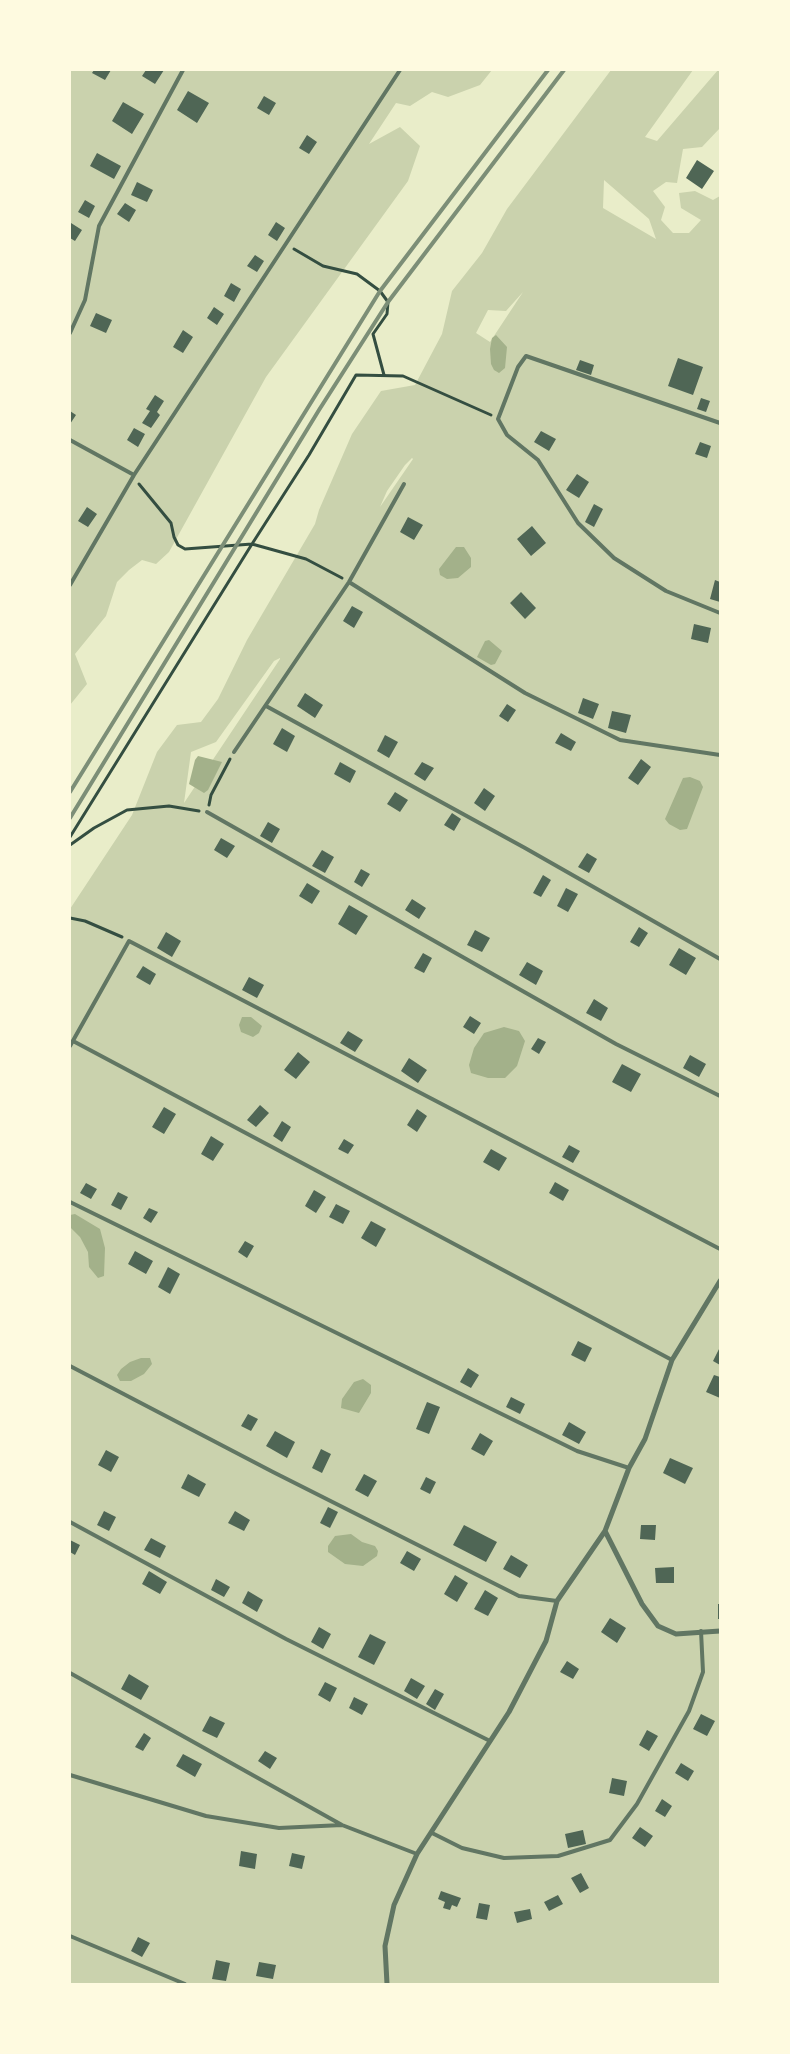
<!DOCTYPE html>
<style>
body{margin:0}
#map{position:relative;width:790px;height:2054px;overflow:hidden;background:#e9edc9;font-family:"Nunito Sans",sans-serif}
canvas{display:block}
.frame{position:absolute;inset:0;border:71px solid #fefae0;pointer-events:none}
</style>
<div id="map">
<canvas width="790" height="2054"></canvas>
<div class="frame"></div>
</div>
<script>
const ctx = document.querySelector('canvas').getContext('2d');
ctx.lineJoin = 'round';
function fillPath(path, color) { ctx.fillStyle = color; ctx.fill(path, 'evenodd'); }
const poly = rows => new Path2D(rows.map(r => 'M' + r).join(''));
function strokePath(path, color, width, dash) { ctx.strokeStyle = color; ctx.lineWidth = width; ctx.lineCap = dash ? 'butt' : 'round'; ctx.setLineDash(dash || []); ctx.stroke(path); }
const green = poly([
 [70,70,492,70,480,85,448,97,432,92,410,106,396,103,369,144,400,127,420,146,408,181,266,377,169,552,156,564,142,560,129,570,117,582,106,616,75,654,87,684,70,705],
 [611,70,693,70,645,137,657,141,718,70,720,70,720,128,702,147,683,149,677,183,666,182,653,191,665,207,661,220,673,233,689,233,701,220,681,208,679,193,695,191,713,200,720,196,720,1984,70,1984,70,909,132,815,157,752,177,725,201,722,218,699,247,640,315,524,319,510,352,434,381,391,415,385,442,334,452,291,482,253,507,209],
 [604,180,649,219,656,239,603,208],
 [523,292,490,342,476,333,488,310,506,311],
 [412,458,413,459,380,507,387,491,405,465],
 [280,658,280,659,184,803,191,752,216,742,274,661]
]);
const water = poly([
 [496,335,507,347,505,368,499,373,494,370,491,364,490,349,492,338],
 [456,547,464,547,471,558,471,567,458,578,447,579,440,575,439,569],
 [489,640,502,651,495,664,491,665,477,657,485,641],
 [198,756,222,762,208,790,204,793,189,784,195,760],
 [690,777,700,781,703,787,687,829,680,830,669,824,665,819,683,778],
 [242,1017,251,1017,262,1026,259,1033,253,1037,241,1032,239,1025],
 [504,1027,519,1031,525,1041,517,1066,505,1078,488,1078,471,1073,469,1065,474,1048,484,1033],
 [75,1214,100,1229,105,1248,104,1276,98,1278,89,1267,88,1252,80,1237,70,1227,70,1215],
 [141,1358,150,1358,152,1364,144,1374,131,1381,120,1381,117,1375,121,1369,130,1362],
 [363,1379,371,1385,371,1393,359,1413,341,1408,342,1399,354,1382],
 [351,1534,362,1542,375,1546,378,1551,377,1556,363,1566,345,1564,328,1552,328,1546,335,1536]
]);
const building = poly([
 [94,70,111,70,105,80,92,73],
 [146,70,164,70,155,84,142,76],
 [188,91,209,103,197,123,177,110],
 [264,96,276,103,269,115,257,108],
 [123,102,144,114,132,134,112,121],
 [307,135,317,142,309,154,299,148],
 [97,153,121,166,114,179,90,166],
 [697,160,714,171,702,189,686,178],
 [137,182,153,190,147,202,131,195],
 [85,200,95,206,89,218,78,212],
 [125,203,136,210,129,222,117,214],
 [276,222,285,228,277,241,268,235],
 [71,223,82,230,75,241,70,238],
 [255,255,264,261,257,272,247,266],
 [231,283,241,289,234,302,224,296],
 [214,307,224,314,217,325,207,318],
 [96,313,112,320,106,333,90,326],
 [183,330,193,337,183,353,173,347],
 [678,358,703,367,693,395,668,386],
 [580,360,594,365,591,375,576,370],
 [155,395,164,401,157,412,160,415,151,428,142,423,150,411,146,409],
 [701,398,710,401,706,412,697,409],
 [70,411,76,415,70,424],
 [134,428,145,434,138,447,127,440],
 [541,431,556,439,549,451,534,442],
 [700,442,711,446,707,458,695,454],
 [577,474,589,482,579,498,566,490],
 [594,504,603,509,594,527,585,522],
 [87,507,97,514,88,527,78,521],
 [408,517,423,525,414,540,400,532],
 [532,526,546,543,531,556,517,539],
 [715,580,720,582,720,602,710,599],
 [521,592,536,608,525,619,510,603],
 [352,606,363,612,354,628,343,621],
 [694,624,711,628,708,643,691,639],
 [305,693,323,705,315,718,297,706],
 [583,698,599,704,593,719,578,713],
 [507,704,516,710,508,722,499,716],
 [612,711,631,715,626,733,608,728],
 [282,728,295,736,287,752,273,744],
 [561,733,576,742,571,751,555,743],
 [385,735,398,742,389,758,377,751],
 [641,759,651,767,638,785,628,778],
 [340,762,356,771,350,783,334,774],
 [422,762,434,768,425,781,414,774],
 [484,788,495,796,485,811,474,803],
 [395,792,408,800,400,812,387,804],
 [452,813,461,819,454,831,444,825],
 [268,822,280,829,272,843,260,836],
 [221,838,235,846,227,858,214,850],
 [322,850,334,857,325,873,312,866],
 [587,853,597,859,589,873,578,867],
 [361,869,370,874,362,887,354,882],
 [543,875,551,880,541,897,533,893],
 [307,883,320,891,312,904,299,896],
 [566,888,578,894,568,912,557,906],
 [412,899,426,908,419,919,405,910],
 [349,905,368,916,356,935,338,924],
 [639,927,648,933,639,947,630,942],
 [475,930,490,938,482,952,467,945],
 [166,932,181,941,172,957,157,948],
 [679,948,696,958,686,975,669,965],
 [423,953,432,958,424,973,414,968],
 [527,962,543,971,536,985,519,975],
 [143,966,156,974,150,985,136,977],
 [249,977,264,985,257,998,242,990],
 [594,999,608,1008,601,1021,586,1013],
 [470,1016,481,1023,474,1034,463,1027],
 [348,1031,363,1040,355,1052,340,1043],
 [538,1038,546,1042,539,1054,531,1049],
 [298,1052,310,1062,296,1079,284,1070],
 [690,1055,706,1064,699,1077,683,1068],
 [409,1058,427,1070,418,1083,401,1071],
 [622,1064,641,1074,631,1092,612,1082],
 [260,1105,269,1113,256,1127,247,1120],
 [164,1107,176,1114,164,1134,152,1127],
 [417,1109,427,1116,417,1132,407,1125],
 [282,1121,291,1127,282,1142,273,1136],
 [211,1136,224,1144,213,1161,201,1154],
 [344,1139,354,1145,348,1154,338,1149],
 [569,1145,580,1151,573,1163,562,1157],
 [491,1149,507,1158,499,1171,483,1162],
 [555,1182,569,1190,563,1201,549,1193],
 [86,1183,97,1189,91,1199,80,1193],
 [314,1190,326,1197,316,1213,305,1206],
 [118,1192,128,1197,121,1210,111,1205],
 [336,1204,350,1211,343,1224,329,1217],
 [149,1208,158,1212,151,1223,143,1218],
 [371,1221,386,1229,376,1247,361,1238],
 [245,1241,254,1246,247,1258,238,1252],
 [135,1251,153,1261,146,1274,128,1264],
 [168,1267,180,1274,170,1294,158,1287],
 [578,1341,592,1348,585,1362,571,1355],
 [720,1347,720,1365,713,1361],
 [468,1368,479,1375,471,1388,460,1382],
 [714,1375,720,1377,720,1398,706,1392],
 [511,1397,525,1404,520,1414,506,1407],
 [427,1402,440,1407,429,1434,416,1429],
 [248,1414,258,1419,251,1431,241,1426],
 [569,1422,586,1432,579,1444,562,1435],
 [275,1431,295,1442,287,1458,266,1446],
 [480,1433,493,1441,484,1456,471,1449],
 [321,1449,331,1454,322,1473,312,1468],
 [106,1450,119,1457,111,1472,98,1465],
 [670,1458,693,1468,685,1484,663,1473],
 [188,1474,206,1484,199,1497,181,1488],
 [364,1474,377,1481,368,1497,355,1490],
 [426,1477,436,1482,430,1494,420,1489],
 [328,1507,338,1512,330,1528,320,1523],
 [104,1511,116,1517,109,1531,97,1525],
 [235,1511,250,1520,244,1531,228,1523],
 [464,1525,497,1542,486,1562,453,1545],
 [641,1525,656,1525,655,1540,640,1539],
 [151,1538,166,1546,160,1558,144,1550],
 [70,1540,80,1545,75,1555,70,1552],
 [407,1551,421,1559,414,1571,400,1563],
 [511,1555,528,1565,520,1578,503,1569],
 [674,1567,674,1583,656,1583,655,1568],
 [149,1571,167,1582,160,1594,142,1584],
 [455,1575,468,1583,457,1602,444,1594],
 [216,1579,230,1587,224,1597,211,1590],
 [485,1590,498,1598,488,1616,474,1609],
 [248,1591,263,1600,257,1612,242,1603],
 [718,1604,720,1604,720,1619,718,1619],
 [610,1618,626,1628,617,1643,601,1632],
 [319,1627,331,1634,323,1649,311,1642],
 [370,1634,386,1642,374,1665,358,1657],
 [567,1661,579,1669,573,1679,560,1672],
 [129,1674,149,1686,141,1700,121,1689],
 [411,1678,425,1686,417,1699,404,1691],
 [325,1682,337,1688,330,1702,318,1695],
 [435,1689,444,1694,435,1710,426,1704],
 [354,1697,368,1704,362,1715,349,1708],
 [701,1714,715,1721,707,1736,693,1729],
 [210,1716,225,1723,217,1738,202,1731],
 [647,1730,658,1736,649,1751,639,1745],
 [144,1733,151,1738,143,1751,135,1747],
 [265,1751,277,1758,270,1769,258,1761],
 [183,1754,202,1764,195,1777,176,1766],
 [681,1763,694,1771,688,1781,675,1773],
 [612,1778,627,1781,624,1796,609,1793],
 [662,1799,672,1806,665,1817,655,1811],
 [640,1827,653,1836,645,1847,632,1838],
 [583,1830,586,1844,568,1848,565,1834],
 [241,1851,257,1854,255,1869,239,1866],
 [292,1853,305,1856,302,1869,289,1866],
 [581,1873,589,1888,580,1893,571,1878],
 [441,1891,461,1898,457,1907,452,1905,450,1910,443,1908,445,1902,438,1899],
 [558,1895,563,1904,549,1911,544,1902],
 [479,1903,490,1905,487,1920,476,1918],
 [530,1909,532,1919,517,1923,514,1912],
 [138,1937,150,1943,142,1957,131,1951],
 [216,1960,230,1963,226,1981,212,1979],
 [259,1962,276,1965,273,1979,256,1976]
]);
const path = poly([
 [294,249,323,266,357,274,380,291,388,302,387,314,373,334,384,375],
 [139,484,171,523,174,537,178,545,185,549,252,544,306,559,342,578],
 [209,805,211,795,230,759],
 [70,837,252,544,309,455,356,375,403,376,491,415],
 [70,845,94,828,127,810,169,806,199,811],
 [70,918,85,921,122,937]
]);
const service = poly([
 [70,333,85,300,99,226,183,70],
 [720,423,526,356,518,367,498,419,507,435,538,460,578,523,614,558,666,591,720,613],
 [70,440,134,475],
 [349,582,525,693,620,740,720,755],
 [70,585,134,475,400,70],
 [266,706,525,848,720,959],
 [234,752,349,582,404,484],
 [207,812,616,1044,720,1096],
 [73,1041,672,1360],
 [70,1046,129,941,720,1249],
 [70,1202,577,1451,629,1468],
 [70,1366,273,1472,519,1596,557,1601],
 [70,1522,286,1639,490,1741],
 [70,1673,342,1825,417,1854],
 [70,1775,206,1816,279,1828,342,1825],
 [432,1833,462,1848,504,1858,558,1856,610,1840,637,1804,689,1711,703,1672,701,1631],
 [70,1936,185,1984]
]);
const minor = poly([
 [605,1531,642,1604,658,1626,676,1634,720,1631],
 [387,1984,385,1946,394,1905,417,1854,509,1712,546,1641,557,1601,605,1531,629,1468,645,1439,672,1360,720,1281]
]);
const rail = poly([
 [70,792,380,291,548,70],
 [70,818,319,410,388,302,564,70]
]);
fillPath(green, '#cad2ad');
fillPath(water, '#a3b18a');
fillPath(building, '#4f6655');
strokePath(path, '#344e41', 3);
strokePath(service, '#617663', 4);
strokePath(minor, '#617663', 5);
strokePath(rail, '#7c8e77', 4);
</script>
